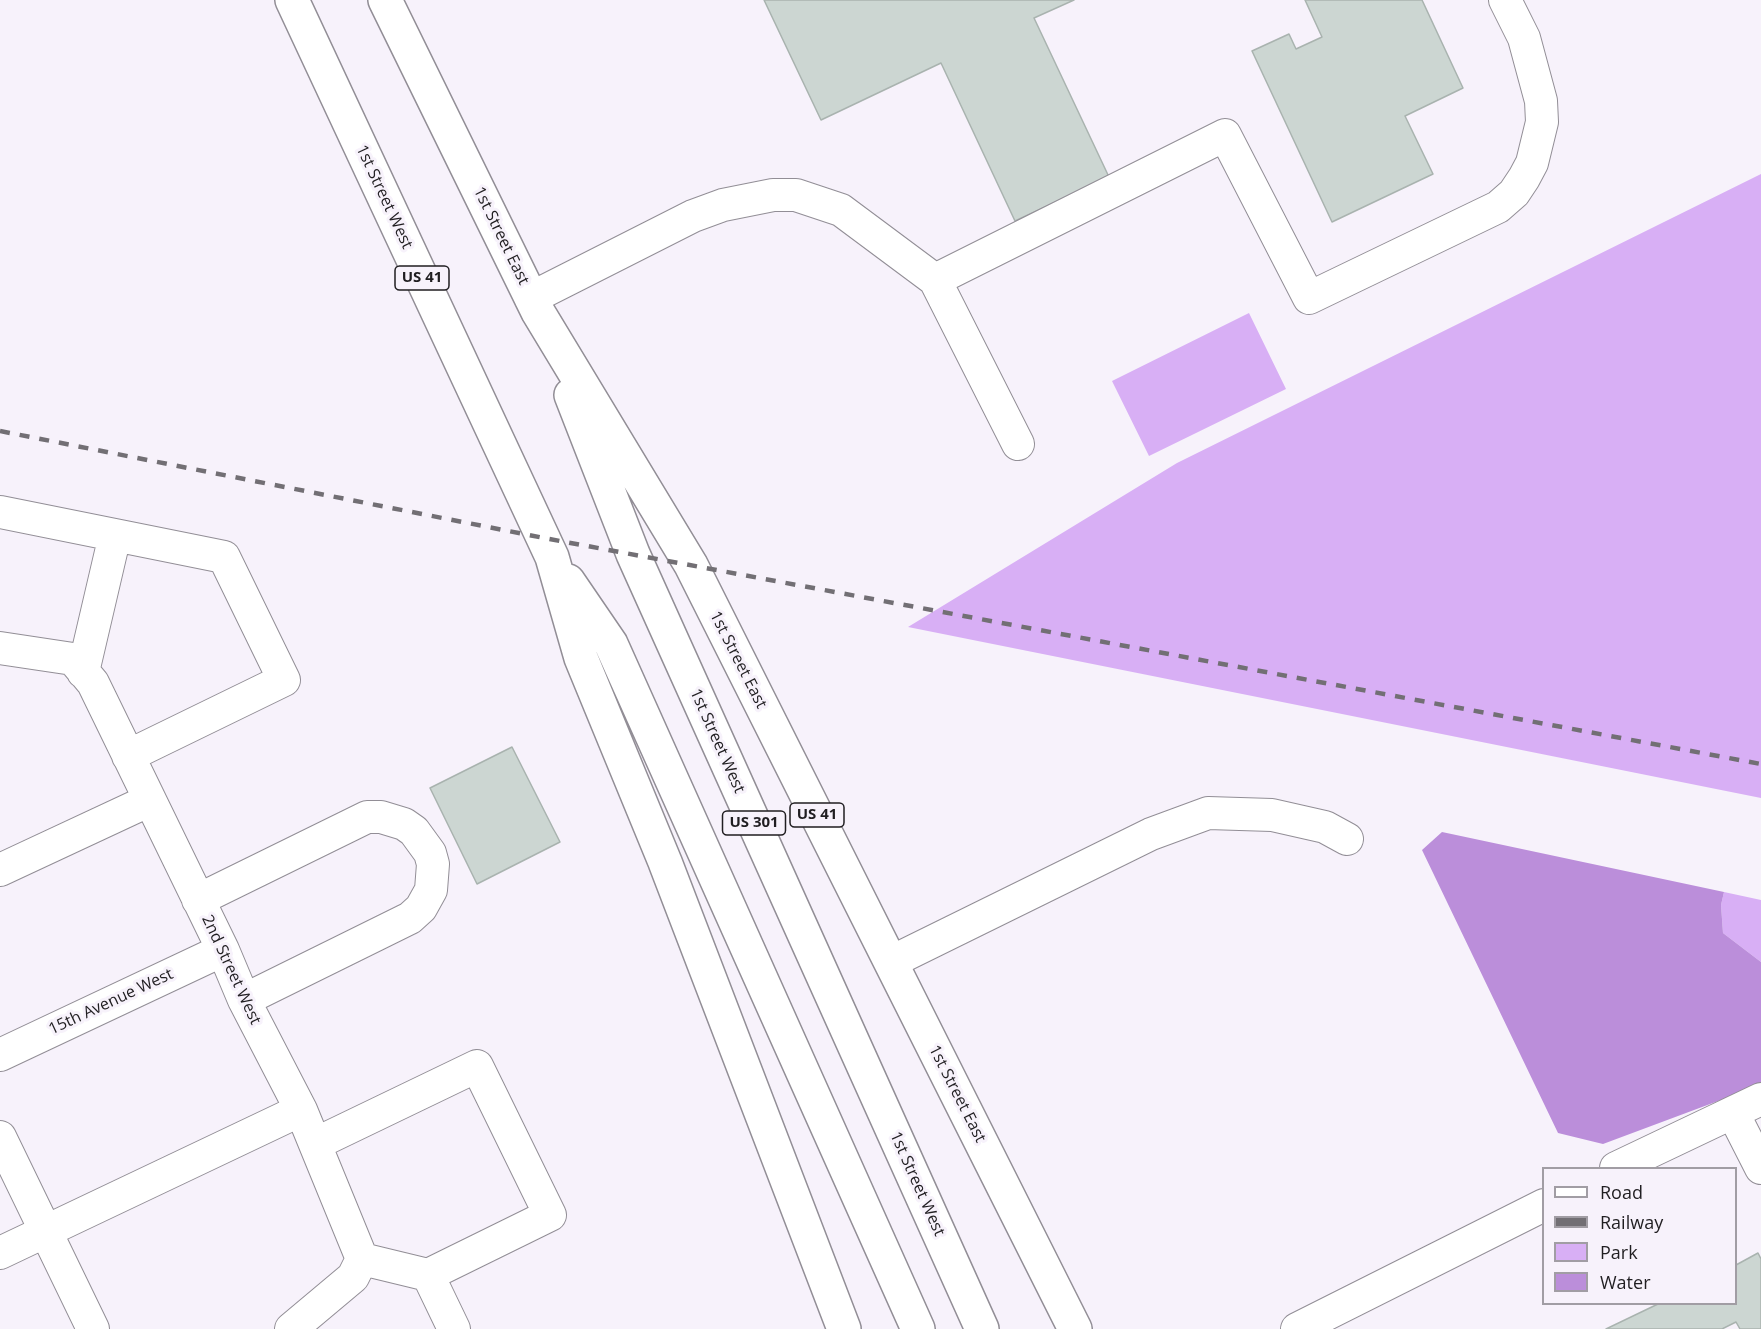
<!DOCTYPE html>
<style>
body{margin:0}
#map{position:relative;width:1761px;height:1329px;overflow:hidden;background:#f7f2fb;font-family:"Open Sans",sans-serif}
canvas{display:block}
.legend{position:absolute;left:1542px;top:1167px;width:195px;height:138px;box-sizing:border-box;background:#f7f2fb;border:2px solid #a19da4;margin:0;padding:8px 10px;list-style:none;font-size:18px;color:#201e21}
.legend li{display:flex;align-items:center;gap:12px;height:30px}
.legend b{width:30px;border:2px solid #a19da4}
</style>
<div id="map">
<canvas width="1761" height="1329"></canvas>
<ul class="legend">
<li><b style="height:8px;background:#fff"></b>Road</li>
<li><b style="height:8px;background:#726f74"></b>Railway</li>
<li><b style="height:16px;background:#d8aff5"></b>Park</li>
<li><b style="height:16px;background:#bb8eda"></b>Water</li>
</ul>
</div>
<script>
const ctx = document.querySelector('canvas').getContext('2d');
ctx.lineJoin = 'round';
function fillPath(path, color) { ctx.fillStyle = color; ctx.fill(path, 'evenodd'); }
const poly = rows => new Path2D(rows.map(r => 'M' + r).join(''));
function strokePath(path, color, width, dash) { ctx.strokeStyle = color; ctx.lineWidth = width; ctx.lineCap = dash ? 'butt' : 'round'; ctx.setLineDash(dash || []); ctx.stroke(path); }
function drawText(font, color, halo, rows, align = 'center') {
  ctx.font = font + ' "Open Sans",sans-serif'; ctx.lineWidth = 6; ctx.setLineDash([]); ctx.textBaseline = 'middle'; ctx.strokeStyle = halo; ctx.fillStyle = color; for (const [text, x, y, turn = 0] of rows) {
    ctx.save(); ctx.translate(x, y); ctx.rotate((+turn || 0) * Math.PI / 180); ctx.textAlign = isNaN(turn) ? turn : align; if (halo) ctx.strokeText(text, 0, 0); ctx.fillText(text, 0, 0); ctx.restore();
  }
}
const green = poly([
 [1761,174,1761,798,908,627,1177,463],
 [1249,313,1286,389,1149,456,1112,381],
 [1724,892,1761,900,1761,962,1723,933,1721,905]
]);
const water = poly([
 [1442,832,1724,892,1721,905,1723,933,1761,962,1761,1085,1603,1144,1558,1133,1422,850]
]);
const building = poly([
 [764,0,1074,0,1034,18,1109,177,1015,221,941,63,821,120,764,0],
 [1305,0,1422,0,1463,88,1405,116,1433,174,1332,222,1252,51,1289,34,1296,49,1322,37,1305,0],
 [512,747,560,842,477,884,430,788,512,747],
 [1758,1253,1761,1259,1761,1329,1740,1329,1736,1322,1722,1329,1606,1329,1658,1304,1736,1304,1736,1265,1758,1253]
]);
const minor = poly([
 [935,280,1018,444],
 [531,298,693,216,723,205,773,195,796,195,841,210,935,280,1225,135,1309,298,1498,207,1514,193,1524,178,1532,163,1542,122,1541,101,1524,38,1505,0],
 [0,512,224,557,284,680,128,756],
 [0,648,73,659,93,683,223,950,244,1000,301,1110,362,1259],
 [83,672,115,535],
 [0,870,150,800],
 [198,900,367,817,381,817,404,824,414,831,430,853,433,864,431,890,421,908,410,918,244,1000],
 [891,962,1151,834,1208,813,1272,815,1325,827,1347,839],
 [0,1055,223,950],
 [1733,1113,1761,1168],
 [0,1137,93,1329],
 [315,1144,477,1066,550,1215,428,1275],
 [1616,1168,1761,1099],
 [0,1253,301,1110],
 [362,1259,428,1275,454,1329],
 [291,1329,353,1277,362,1259],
 [1297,1329,1544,1205]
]);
const major = poly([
 [292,0,552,557,581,658,665,862,844,1329],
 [385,0,538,312,691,565,1075,1329],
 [571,395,633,554,982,1329],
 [568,581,611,644,918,1329]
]);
const rail = poly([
 [0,431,544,538,1761,764]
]);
const shields = [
 [422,278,54],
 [817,815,54],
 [754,823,63]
];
const shieldNames = [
 ["US 41",422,278],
 ["US 41",817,815],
 ["US 301",754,823]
];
const streetNames = [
 ["1st Street West",384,197,65],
 ["1st Street East",501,236,64],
 ["1st Street East",738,660,63],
 ["1st Street West",717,741,66],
 ["2nd Street West",231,970,65],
 ["15th Avenue West",111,1002,-25],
 ["1st Street East",957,1094,63],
 ["1st Street West",917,1184,66]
];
fillPath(green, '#d8aff5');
fillPath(water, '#bb8eda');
fillPath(building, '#ccd6d2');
strokePath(building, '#a9b3af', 1.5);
strokePath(minor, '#928e96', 34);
strokePath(major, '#928e96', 36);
strokePath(minor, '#fff', 32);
strokePath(major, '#fff', 33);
strokePath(rail, '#726f74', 4.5, [10, 10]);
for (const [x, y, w] of shields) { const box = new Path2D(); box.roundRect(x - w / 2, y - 12, w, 24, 4.5); ctx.fillStyle = '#f7f2fb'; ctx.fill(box); strokePath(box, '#201e21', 1.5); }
drawText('bold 15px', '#201e21', null, shieldNames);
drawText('16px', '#201e21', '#f7f2fb', streetNames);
</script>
